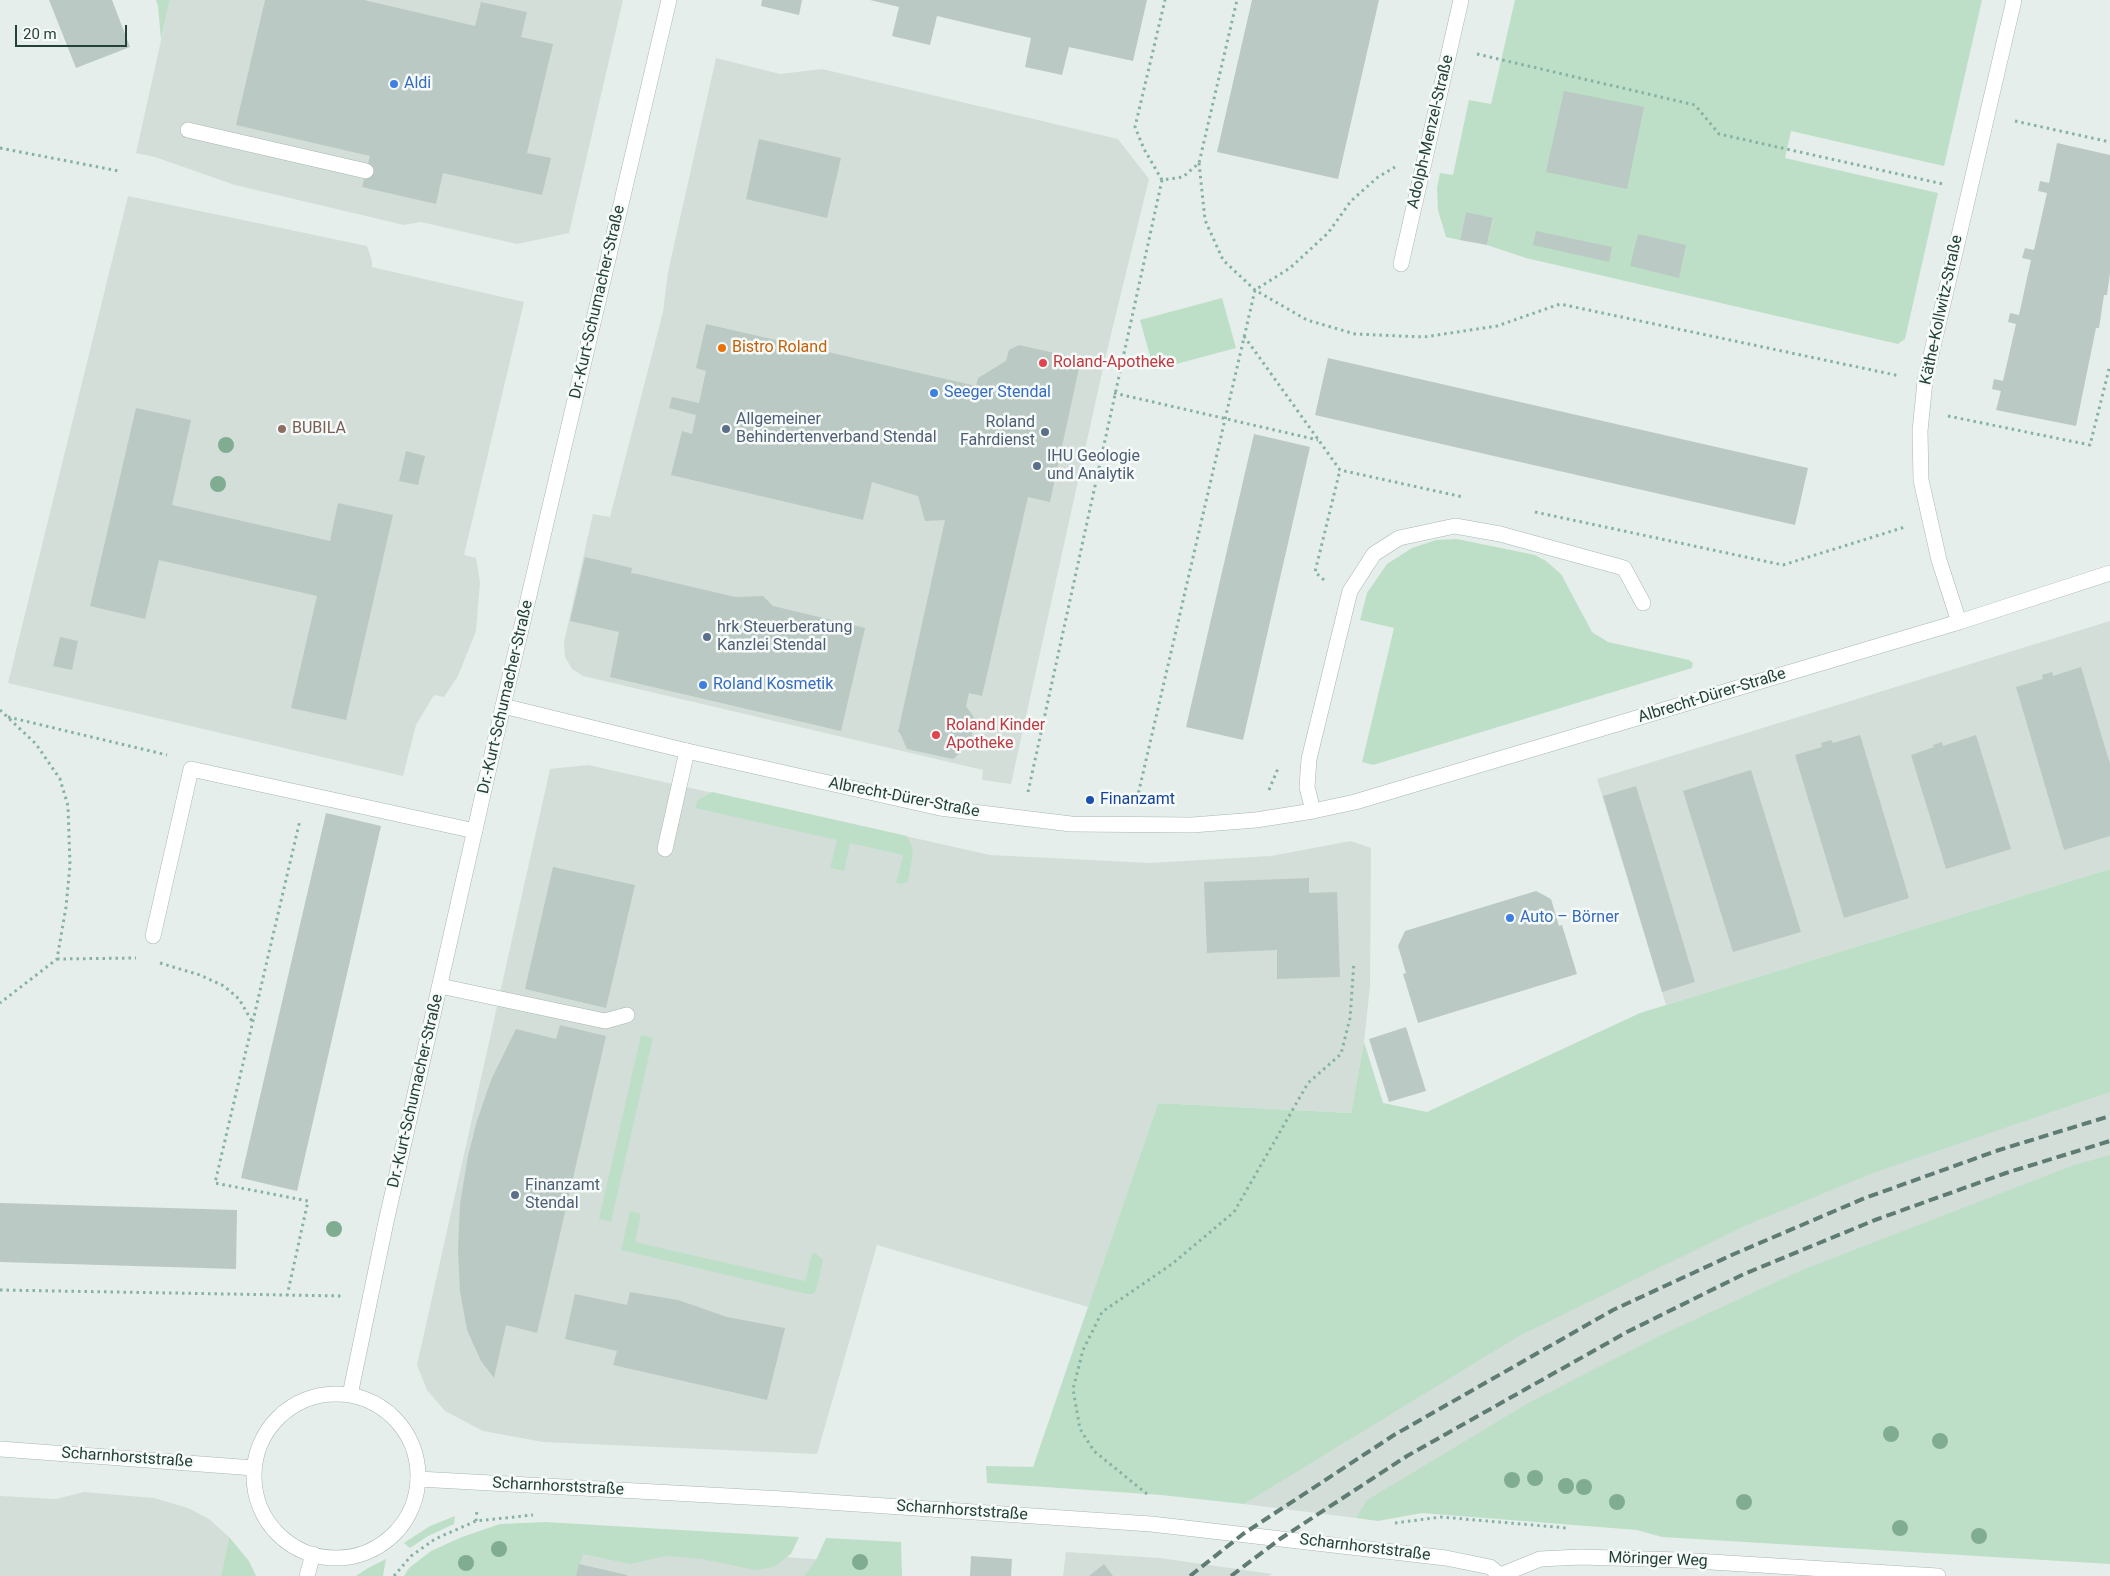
<!DOCTYPE html>
<meta charset="utf-8">
<style>
body{margin:0}
#map{position:relative;width:2110px;height:1576px;overflow:hidden;background:#e5eeea;font-family:Roboto,sans-serif}
canvas{display:block}
.scale{position:absolute;left:15px;top:25px;width:112px;height:22px;box-sizing:border-box;border:2px solid #244139;border-top:0;padding-left:6px;font-size:15px;line-height:18px;white-space:nowrap;color:#244139;-webkit-text-stroke:4px #f6faf8;paint-order:stroke}
</style>
<div id="map">
<canvas width="2110" height="1576"></canvas>
<div class="scale">20 m</div>
</div>
<script>
const ctx = document.querySelector('canvas').getContext('2d');
ctx.lineJoin = 'round';
function fillPath(path, color) { ctx.fillStyle = color; ctx.fill(path, 'evenodd'); }
const poly = rows => new Path2D(rows.map(r => 'M' + r).join(''));
function strokePath(path, color, width, dash) { ctx.strokeStyle = color; ctx.lineWidth = width; ctx.lineCap = dash ? 'butt' : 'round'; ctx.setLineDash(dash || []); ctx.stroke(path); }
function drawText(font, color, halo, rows, align = 'center') {
  ctx.font = font + ' Roboto,sans-serif'; ctx.lineWidth = 5; ctx.setLineDash([]); ctx.textBaseline = 'middle'; ctx.strokeStyle = halo; ctx.fillStyle = color; for (const [text, x, y, turn = 0] of rows) {
    ctx.save(); ctx.translate(x, y); ctx.rotate((+turn || 0) * Math.PI / 180); ctx.textAlign = isNaN(turn) ? turn : align; if (halo) ctx.strokeText(text, 0, 0); ctx.fillText(text, 0, 0); ctx.restore();
  }
}
const built = poly([
 [170,0,623,0,569,233,517,244,421,222,404,225,235,185,155,157,136,153],
 [716,58,780,74,822,69,1118,139,1149,179,1105,359,1011,784,982,780,983,770,583,676,572,669,565,657,564,642,593,514,610,517,663,312,668,272],
 [128,196,367,246,372,261,372,267,524,302,464,555,476,558,480,582,476,631,458,676,444,697,434,695,416,725,403,776,8,683],
 [2110,621,2110,869,1666,1005,1597,779],
 [588,765,990,855,1150,863,1271,856,1351,841,1371,848,1370,986,1364,1042,1351,1113,1158,1103,1088,1307,877,1245,817,1454,543,1442,483,1431,445,1411,427,1390,417,1365,550,769],
 [2110,1075,2110,1173,1655,1351,1356,1518,1244,1504,1324,1433,1571,1289],
 [84,1492,154,1498,188,1508,209,1519,229,1537,221,1576,0,1576,0,1496,56,1499],
 [534,1540,722,1553,845,1561,842,1576,525,1576],
 [1066,1552,1160,1558,1272,1574,1269,1576,1063,1576]
]);
const green = poly([
 [156,0,170,0,161,39,158,6],
 [1515,0,1982,0,1944,166,1791,131,1785,158,1938,193,1905,339,1898,344,1526,258,1487,245,1493,219,1466,212,1460,240,1446,237,1438,210,1437,188,1440,173,1453,175,1469,100,1491,104],
 [1222,298,1236,348,1154,370,1140,320],
 [1457,539,1535,555,1546,561,1561,574,1592,632,1608,642,1689,660,1693,663,1692,668,1373,765,1362,762,1394,628,1360,620,1367,593,1387,564,1412,548,1436,540],
 [712,792,907,836,912,847,913,854,908,881,902,884,896,883,903,855,850,843,844,871,830,868,837,840,695,808,698,800],
 [2110,869,2110,1092,1873,1173,1747,1225,1519,1336,1244,1504,1161,1495,987,1483,986,1466,1033,1467,1158,1103,1351,1113,1364,1042,1383,1103,1427,1112,1640,1013],
 [641,1035,653,1038,611,1222,599,1219],
 [2110,1155,2110,1564,1662,1537,1637,1530,1422,1513,1378,1521,1356,1518,1367,1500,1412,1473,1530,1402,1661,1335,1802,1270,2074,1165],
 [630,1211,641,1214,635,1242,805,1281,812,1253,816,1254,823,1260,816,1291,813,1294,807,1294,621,1250],
 [455,1516,454,1524,428,1536,410,1548,404,1543,430,1526],
 [545,1522,799,1537,791,1554,774,1567,755,1570,702,1559,666,1556,630,1564,583,1554,576,1576,404,1576,409,1568,431,1551,462,1537,500,1524],
 [229,1537,249,1561,256,1576,221,1576],
 [826,1538,901,1542,902,1576,804,1576,816,1560],
 [386,1559,383,1576,356,1576,368,1568]
]);
const building = poly([
 [49,0,112,0,130,47,76,68],
 [265,0,364,0,475,26,481,2,527,12,521,37,553,44,527,153,551,158,542,195,443,173,436,204,362,187,370,156,236,125],
 [762,0,802,0,799,15,761,6],
 [870,0,1147,0,1133,61,1069,47,1062,75,1025,67,1031,38,1000,31,937,16,930,45,892,36,899,7],
 [1252,0,1379,0,1338,179,1217,152],
 [1564,91,1644,107,1627,189,1546,172],
 [759,139,841,158,827,218,746,199],
 [2057,143,2110,155,2110,273,2107,295,2104,295,2099,328,2096,328,2076,426,1996,410,2001,391,1992,389,1994,379,2003,381,2016,324,2008,322,2010,313,2019,315,2031,260,2022,258,2025,248,2034,250,2047,193,2038,191,2040,181,2049,183],
 [1466,212,1493,218,1487,245,1460,240],
 [1536,231,1612,247,1609,262,1533,245],
 [1638,234,1686,245,1679,278,1630,266],
 [706,324,976,386,978,378,1006,361,1009,350,1019,345,1072,357,1079,368,1050,502,1028,497,982,696,969,693,966,706,975,719,969,749,966,748,953,759,907,749,900,733,898,732,945,520,925,521,918,496,872,482,863,520,671,475,682,431,692,434,696,415,669,408,672,397,699,403,706,371,696,368],
 [1328,358,1808,468,1795,525,1315,415],
 [136,408,191,420,172,505,330,541,338,503,393,515,346,720,291,708,317,596,159,560,145,619,90,606],
 [1254,434,1310,447,1243,740,1186,727],
 [406,451,425,456,418,485,399,481],
 [585,557,632,568,631,575,633,573,735,597,763,596,773,606,865,628,841,731,610,677,619,632,570,621],
 [60,637,78,641,72,670,53,666],
 [2081,667,2110,764,2110,836,2064,850,2016,687,2043,679,2042,675,2052,672,2053,676],
 [1860,735,1909,898,1844,918,1795,755,1822,747,1821,743,1831,740,1833,743],
 [1976,735,2011,849,1946,869,1911,755,1934,747,1933,745,1942,742,1943,746],
 [1751,770,1801,932,1733,952,1683,791],
 [1636,786,1695,982,1662,992,1603,796],
 [326,813,381,826,297,1191,241,1178],
 [553,867,635,885,606,1008,525,989],
 [1309,878,1309,893,1337,892,1340,977,1277,979,1277,950,1207,953,1204,882],
 [1536,891,1551,899,1559,926,1562,925,1577,974,1418,1023,1403,974,1406,973,1398,946,1405,931],
 [560,1025,606,1036,537,1333,506,1325,494,1378,481,1361,467,1330,460,1291,458,1250,460,1204,468,1156,477,1121,491,1080,516,1029,556,1039],
 [1406,1027,1426,1091,1389,1102,1369,1039],
 [0,1203,237,1210,236,1269,0,1262],
 [630,1292,678,1300,727,1317,785,1328,767,1400,613,1365,617,1351,565,1339,575,1294,627,1305],
 [971,1556,1012,1559,1011,1576,970,1576],
 [579,1564,627,1575,627,1576,576,1576],
 [1104,1564,1113,1576,1089,1576]
]);
const path = poly([
 [1477,54,1695,105,1719,134,1943,184],
 [2015,121,2110,142],
 [0,148,119,171],
 [1199,163,1205,220,1223,260,1255,290,1307,320,1355,334,1424,337,1497,326,1560,304,1900,376],
 [1162,180,1144,149,1135,127,1165,0],
 [1244,336,1340,470,1463,497],
 [1114,393,1318,440],
 [1948,416,2090,445,2110,365],
 [1535,512,1783,565,1905,527],
 [1324,580,1315,572,1340,470],
 [0,710,36,744,60,779,68,806,70,865,66,907,57,959,0,1003],
 [8,717,167,755],
 [1269,790,1279,766],
 [1028,792,1162,180,1183,177,1199,163,1237,0],
 [1137,799,1255,290,1290,268,1328,233,1351,201,1378,177,1395,167],
 [57,959,136,958],
 [160,963,200,975,224,986,239,999,253,1023],
 [0,1290,342,1296],
 [287,1296,308,1201,215,1183,300,820],
 [1147,1494,1094,1451,1080,1429,1073,1389,1083,1350,1102,1312,1172,1264,1234,1212,1308,1083,1341,1054,1350,1018,1354,962],
 [476,1521,477,1509],
 [1395,1523,1441,1517,1567,1528],
 [394,1576,411,1556,435,1539,476,1521,533,1515]
]);
const service = poly([
 [188,130,366,171],
 [665,849,687,751],
 [153,936,191,769,475,831],
 [440,986,605,1021,627,1015]
]);
const minor = poly([
 [1401,264,1461,0],
 [1959,622,1939,560,1921,480,1920,431,1925,381,2014,0],
 [503,706,687,751,940,808,1071,824,1192,825,1256,820,1313,811,1355,802,1959,622,2110,573],
 [1313,811,1307,787,1309,759,1350,591,1374,554,1399,538,1455,526,1500,534,1624,568,1643,603],
 [0,1449,254,1468],
 [418,1479,783,1499,1151,1524,1446,1558,1490,1567,1501,1576],
 [1501,1575,1540,1559,1580,1557,1679,1560,1938,1576]
]);
const tertiary = poly([
 '254 1476a82 82 0 1 1 164 0a82 82 0 1 1-164 0Z',
 [350,1395,386,1222,503,706,669,0],
 [307,1576,313,1554]
]);
const rail = poly([
 [1190,1576,1243,1534,1394,1435,1613,1310,1734,1254,1865,1198,1999,1150,2110,1116],
 [1231,1576,1280,1539,1407,1456,1627,1332,1744,1274,1875,1220,2006,1173,2110,1141]
]);
const trees = [
 [226,445],
 [218,484],
 [334,1229],
 [1891,1434],
 [1940,1441],
 [1535,1478],
 [1512,1480],
 [1566,1486],
 [1584,1487],
 [1617,1502],
 [1744,1502],
 [1900,1528],
 [1979,1536],
 [499,1549],
 [860,1562],
 [466,1563]
];
const markers = [
 [394,84,5,"#3f7fe0"],
 [722,348,5,"#e8710a"],
 [1043,363,5,"#e0444e"],
 [934,393,5,"#3f7fe0"],
 [282,429,5,"#8d6e63"],
 [726,429,5,"#5c6f8a"],
 [1045,432,5,"#5c6f8a"],
 [1037,466,5,"#5c6f8a"],
 [707,637,5,"#5c6f8a"],
 [703,685,5,"#3f7fe0"],
 [936,735,5,"#e0444e"],
 [1090,800,5,"#1a4fb4"],
 [1510,918,5,"#3f7fe0"],
 [515,1195,5,"#5c6f8a"]
];
const shopNames = [
 ["Aldi",404,84],
 ["Seeger Stendal",944,393],
 ["Roland Kosmetik",713,685],
 ["Auto – Börner",1520,918]
];
const streetNames = [
 ["Adolph-Menzel-Straße",1431,132,-77],
 ["Dr.-Kurt-Schumacher-Straße",598,302,-77],
 ["Käthe-Kollwitz-Straße",1942,310,-78],
 ["Albrecht-Dürer-Straße",1712,696,-17],
 ["Dr.-Kurt-Schumacher-Straße",506,697,-77],
 ["Albrecht-Dürer-Straße",904,798,11],
 ["Dr.-Kurt-Schumacher-Straße",416,1091,-77],
 ["Scharnhorststraße",127,1458,4],
 ["Scharnhorststraße",558,1487,3],
 ["Scharnhorststraße",962,1511,4],
 ["Scharnhorststraße",1365,1548,7],
 ["Möringer Weg",1658,1560,2]
];
const foodNames = [
 ["Bistro Roland",732,348]
];
const healthNames = [
 ["Roland-Apotheke",1053,363],
 ["Roland Kinder",946,726],
 ["Apotheke",946,744]
];
const serviceNames = [
 ["Allgemeiner",736,420],
 ["Behindertenverband Stendal",736,438],
 ["Roland",1035,423,"right"],
 ["Fahrdienst",1035,441,"right"],
 ["IHU Geologie",1047,457],
 ["und Analytik",1047,475],
 ["hrk Steuerberatung",717,628],
 ["Kanzlei Stendal",717,646],
 ["Finanzamt",525,1186],
 ["Stendal",525,1204]
];
const educationNames = [
 ["BUBILA",292,429]
];
const transitNames = [
 ["Finanzamt",1100,800]
];
fillPath(built, '#d3ded9');
fillPath(green, '#bedfc7');
fillPath(building, '#bac9c3');
strokePath(service, '#a7b7b1', 16);
strokePath(minor, '#a7b7b1', 16);
strokePath(tertiary, '#a7b7b1', 16);
strokePath(path, '#86b2a4', 3, [2.5, 4]);
strokePath(service, '#fff', 15);
strokePath(minor, '#fff', 15);
strokePath(tertiary, '#fff', 15);
strokePath(rail, '#5f7c74', 4, [10, 5]);
ctx.fillStyle = '#80ad92';
for (const [x, y] of trees) { ctx.beginPath(); ctx.arc(x, y, 8, 0, 2 * Math.PI); ctx.fill(); }
for (const [x, y, r, color] of markers) { const dot = new Path2D(); dot.arc(x, y, r, 0, 2 * Math.PI); ctx.fillStyle = color; ctx.fill(dot); strokePath(dot, '#f6faf8', 2); }
drawText('16px', '#366cbe', '#f6faf8', shopNames, 'left');
drawText('16px', '#244139', '#f6faf8', streetNames);
drawText('16px', '#c56008', '#f6faf8', foodNames, 'left');
drawText('16px', '#be3a42', '#f6faf8', healthNames, 'left');
drawText('16px', '#4e5e75', '#f6faf8', serviceNames, 'left');
drawText('16px', '#785e54', '#f6faf8', educationNames, 'left');
drawText('16px', '#164399', '#f6faf8', transitNames, 'left');
</script>
